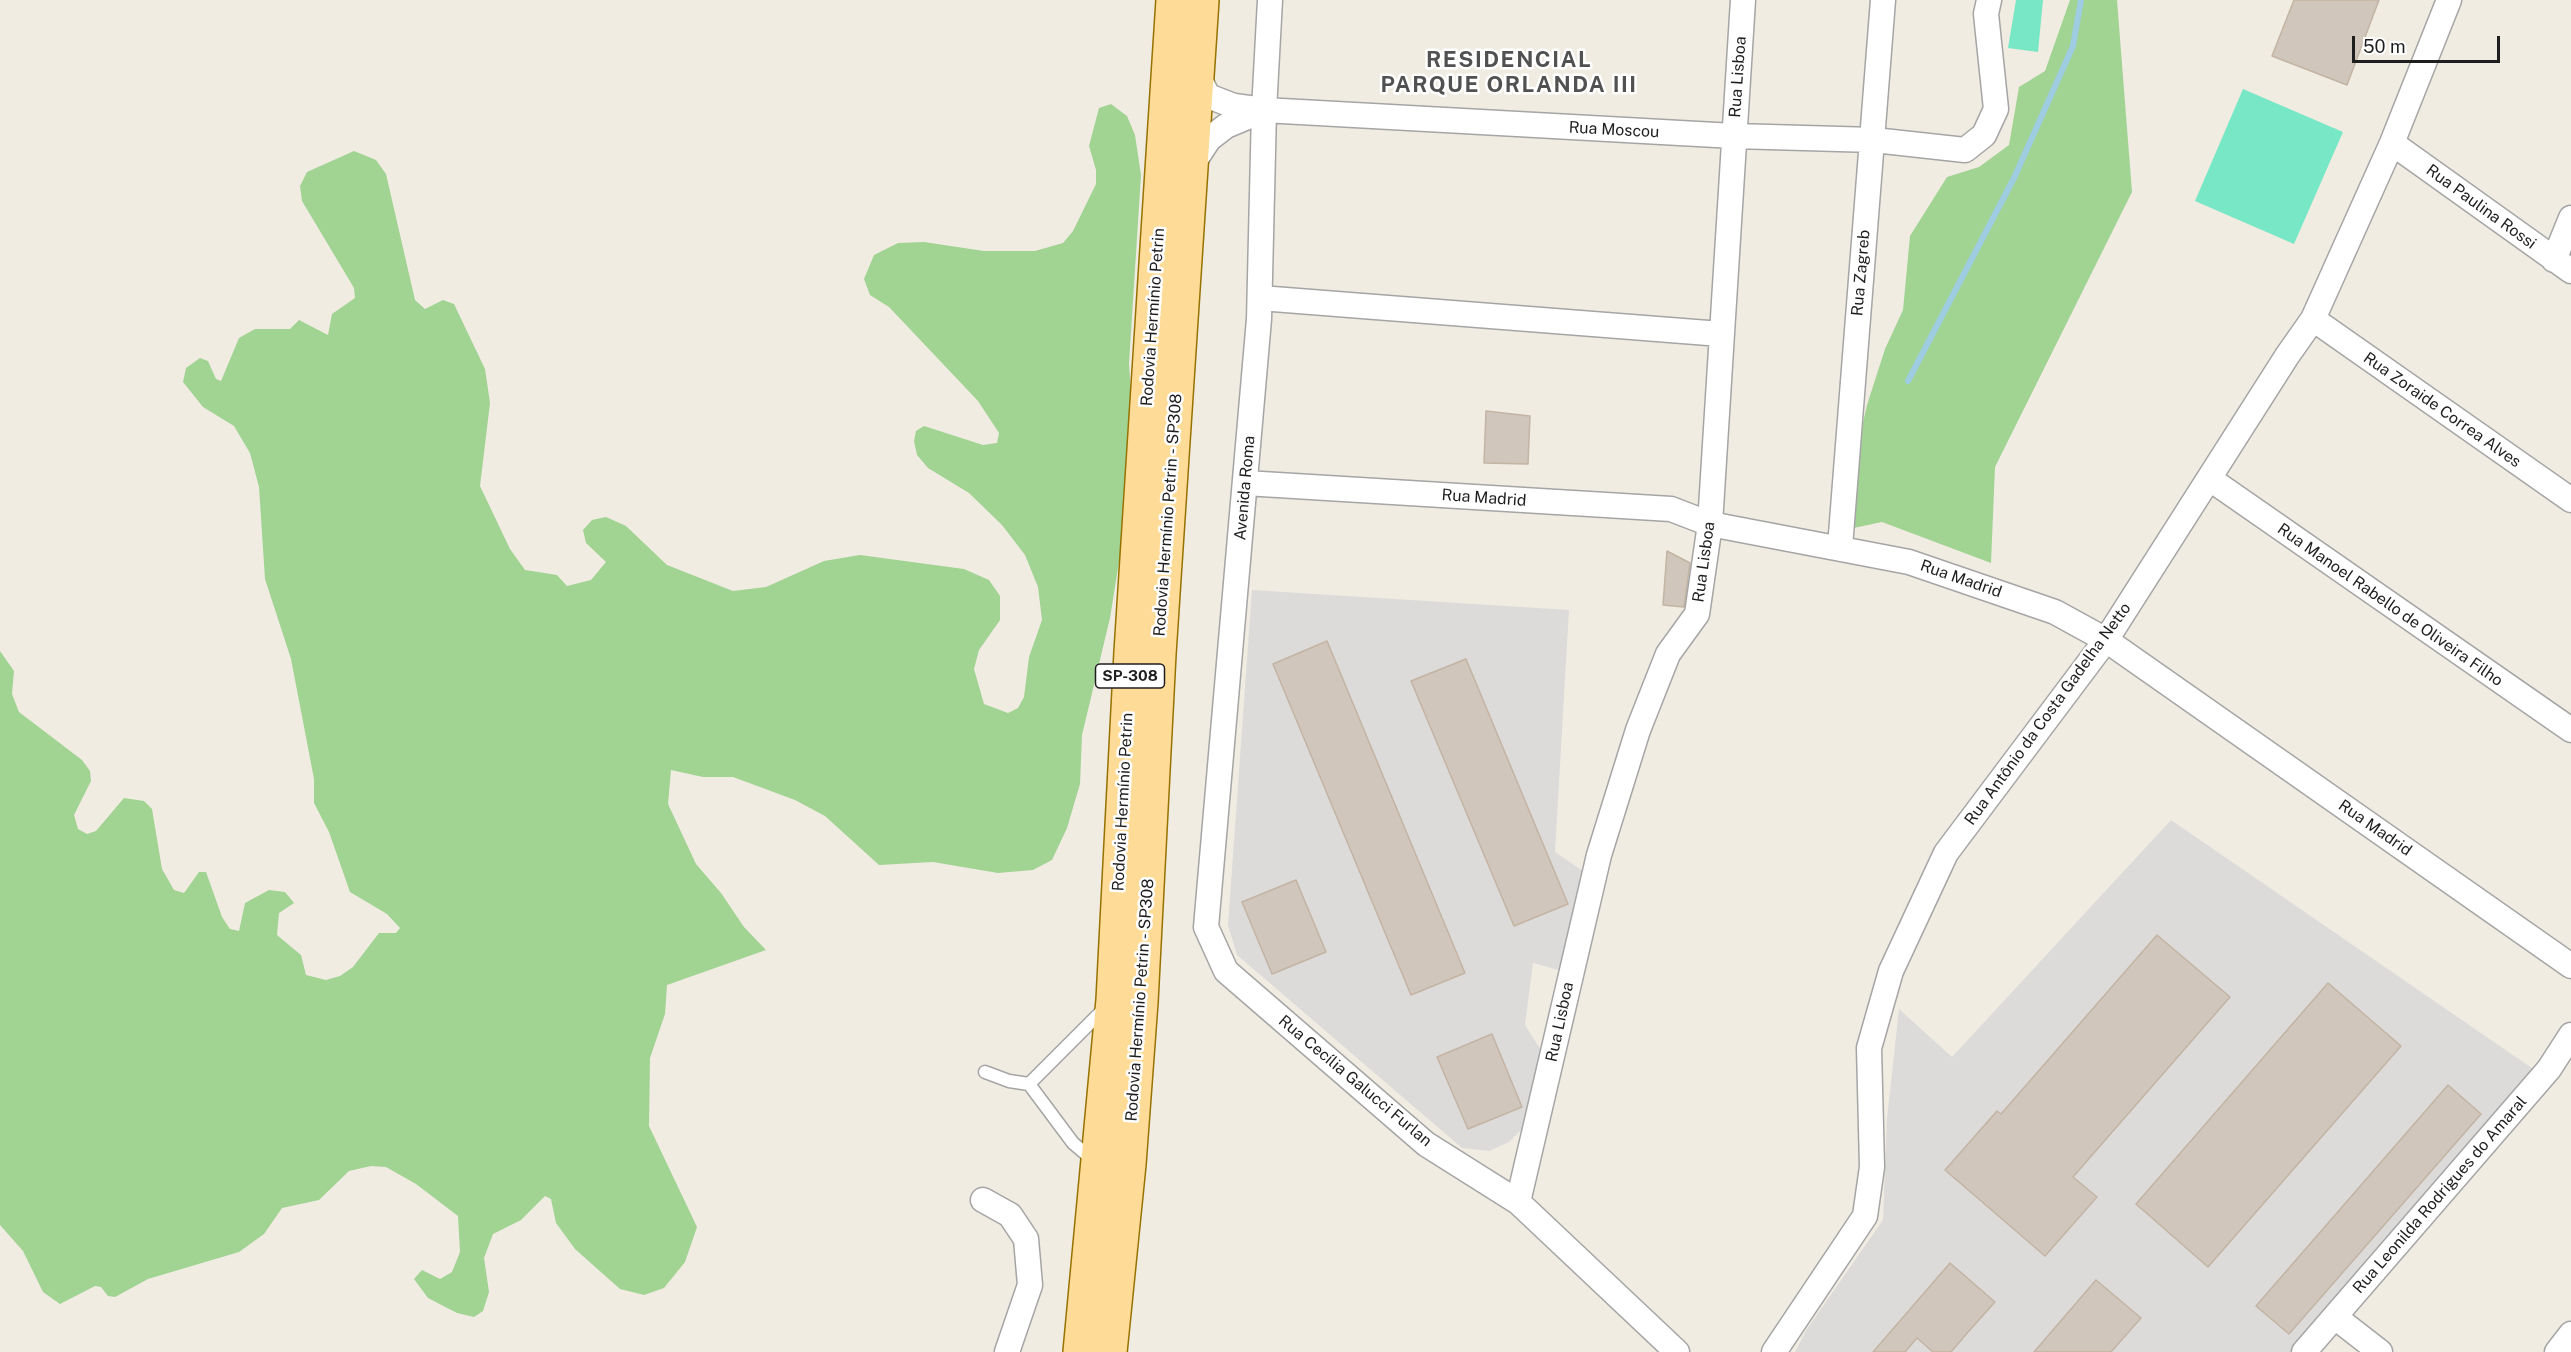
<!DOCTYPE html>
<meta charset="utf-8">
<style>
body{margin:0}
#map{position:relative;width:2571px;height:1352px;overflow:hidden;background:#f0ece2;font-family:"Public Sans",sans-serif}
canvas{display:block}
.scale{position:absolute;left:2352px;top:36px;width:148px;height:27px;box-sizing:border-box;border:3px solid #1e1e1e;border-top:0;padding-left:8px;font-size:18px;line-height:21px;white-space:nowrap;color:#1e1e1e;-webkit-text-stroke:4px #fff;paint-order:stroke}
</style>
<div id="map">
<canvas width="2571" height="1352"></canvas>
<div class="scale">50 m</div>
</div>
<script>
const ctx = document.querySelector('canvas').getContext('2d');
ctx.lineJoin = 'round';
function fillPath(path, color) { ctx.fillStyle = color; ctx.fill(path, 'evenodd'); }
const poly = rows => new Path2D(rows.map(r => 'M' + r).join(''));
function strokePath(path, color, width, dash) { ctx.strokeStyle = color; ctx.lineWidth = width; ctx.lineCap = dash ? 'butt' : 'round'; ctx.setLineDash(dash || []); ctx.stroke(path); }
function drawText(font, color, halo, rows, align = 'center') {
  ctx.font = font + ' "Public Sans",sans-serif'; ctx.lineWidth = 5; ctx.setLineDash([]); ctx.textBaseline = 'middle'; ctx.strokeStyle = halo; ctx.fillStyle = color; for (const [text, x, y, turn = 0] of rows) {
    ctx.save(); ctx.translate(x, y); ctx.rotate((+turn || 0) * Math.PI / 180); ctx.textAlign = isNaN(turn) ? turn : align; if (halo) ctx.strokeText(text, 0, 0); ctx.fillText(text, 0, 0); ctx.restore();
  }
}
const residential = poly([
 [1252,590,1569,610,1555,852,1583,871,1562,971,1533,963,1525,1025,1544,1055,1525,1126,1509,1142,1489,1151,1462,1148,1237,955,1228,925],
 [2171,820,2539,1073,2292,1352,1795,1352,1807,1329,1883,1220,1887,1119,1899,1009,1952,1057]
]);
const forest = poly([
 [2070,0,2117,0,2132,192,1995,467,1991,563,1882,522,1849,529,1849,485,1867,405,1885,349,1903,310,1910,236,1947,177,1979,167,2009,145,2019,87,2045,71],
 [1111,104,1127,116,1135,135,1141,175,1129,364,1133,419,1129,499,1110,618,1082,735,1080,784,1067,828,1052,860,1033,870,998,873,933,862,879,865,825,816,795,800,733,777,703,777,671,770,668,804,696,864,721,893,744,927,766,950,667,985,665,1014,650,1058,649,1126,697,1227,685,1262,664,1288,644,1295,620,1289,575,1249,556,1223,551,1199,545,1196,521,1220,493,1234,484,1258,489,1292,483,1311,474,1317,457,1313,428,1298,414,1279,422,1270,440,1279,452,1272,460,1252,458,1216,416,1184,386,1167,371,1166,349,1171,319,1200,282,1208,264,1234,239,1252,148,1279,115,1297,108,1296,101,1287,95,1286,60,1304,43,1292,23,1251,0,1225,0,651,14,671,12,694,19,712,82,760,90,771,91,781,74,815,78,829,87,834,96,831,124,798,144,801,152,809,162,869,174,890,184,893,199,872,206,872,222,917,230,929,239,931,245,903,269,890,285,892,294,903,279,913,277,935,301,955,306,975,326,980,340,976,353,967,379,933,396,933,400,928,387,914,350,892,329,832,314,803,314,779,291,659,265,579,259,487,250,453,234,426,203,407,183,382,186,368,200,358,208,361,216,379,221,381,239,338,255,329,290,329,299,320,328,335,332,314,355,298,354,288,302,201,300,186,307,172,354,151,376,160,386,174,415,300,425,309,443,300,454,304,485,369,490,403,480,486,510,549,525,570,557,575,567,586,591,580,606,562,586,543,583,530,592,520,606,517,626,526,667,565,733,591,766,587,824,561,860,555,964,569,989,580,1000,596,1000,620,979,650,974,669,984,704,1008,713,1018,708,1024,697,1029,657,1042,620,1038,587,1025,555,1002,525,969,493,928,468,917,455,914,441,916,431,924,426,983,445,997,443,999,433,978,401,889,307,870,295,864,279,874,255,898,243,924,242,984,251,1035,251,1063,243,1073,231,1096,184,1096,170,1089,146,1099,108]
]);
const pitch = poly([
 [2016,0,2043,0,2038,52,2008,48],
 [2243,89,2343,132,2294,244,2195,201]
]);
const stream = poly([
 [1908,381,2014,178,2073,46,2081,0]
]);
const building = poly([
 [2294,0,2379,0,2347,85,2272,56,2294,0],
 [1486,411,1530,416,1528,464,1484,463,1486,411],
 [1667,551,1690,563,1684,607,1663,605,1667,551],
 [1327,641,1465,973,1411,995,1273,664,1327,641],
 [1466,659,1568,904,1514,926,1411,681,1466,659],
 [1296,880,1326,952,1272,974,1242,902,1296,880],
 [2157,935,2230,997,2073,1177,2097,1197,2045,1256,1945,1170,1997,1111,2001,1114,2157,935],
 [2328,983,2401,1046,2208,1267,2136,1204,2328,983],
 [1492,1034,1522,1107,1468,1129,1437,1057,1492,1034],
 [2448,1085,2481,1114,2289,1334,2256,1306,2448,1085],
 [1950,1263,1995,1302,1969,1331,1951,1352,1933,1352,1917,1338,1905,1352,1873,1352,1950,1263],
 [2096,1280,2141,1318,2111,1352,2034,1352,2096,1280]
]);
const lane = poly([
 [985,1072,1009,1081,1029,1084,1073,1143,1093,1160],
 [1029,1084,1105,1008]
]);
const street = poly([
 [1270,0,1264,110,1259,319,1206,927,1226,971,1426,1144,1518,1202,1677,1352],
 [1264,110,1734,136,1874,140,1965,150,1984,135,1996,109,1986,14,1989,0],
 [2392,143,2571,271],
 [1192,165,1209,139,1226,126,1264,110,1234,106,1208,96,1197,74],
 [2554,260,2571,218],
 [1260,298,1721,334],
 [2313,319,2571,500],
 [2210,479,2571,730],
 [1245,483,1671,509,1710,524,1909,562,2055,612,2106,640,2571,966],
 [1840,547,1883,0],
 [983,1200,1010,1215,1026,1239,1030,1285,1007,1352],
 [1518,1202,1599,855,1638,730,1668,654,1697,614,1710,524,1743,0],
 [2335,1317,2380,1352],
 [1774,1352,1865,1216,1872,1167,1869,1048,1891,971,1946,853,2106,640,2287,356,2313,319,2392,143,2449,0],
 [2304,1352,2549,1069,2571,1035],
 [2557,1352,2571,1334]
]);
const primary = poly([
 [1080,1352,1113,1000,1131,652,1173,0],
 [1110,1352,1129,1164,1141,1002,1159,654,1202,0]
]);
const shields = [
 [1130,676,69]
];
const shieldNames = [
 ["SP-308",1130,676]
];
const streetNames = [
 ["Rua Lisboa",1738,77,-86],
 ["Rua Moscou",1614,130,3],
 ["Rua Paulina Rossi",2481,207,36],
 ["Rua Zagreb",1861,273,-85],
 ["Rodovia Hermínio Petrin",1153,317,-86],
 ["Rua Zoraide Correa Alves",2442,410,35],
 ["Avenida Roma",1245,488,-85],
 ["Rua Madrid",1484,498,4],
 ["Rodovia Hermínio Petrin - SP308",1168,515,-86],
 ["Rua Lisboa",1704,562,-82],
 ["Rua Madrid",1961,579,19],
 ["Rua Manoel Rabello de Oliveira Filho",2390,605,35],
 ["Rua Antônio da Costa Gadelha Netto",2048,714,-54],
 ["Rodovia Hermínio Petrin",1123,802,-87],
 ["Rua Madrid",2375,828,35],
 ["Rodovia Hermínio Petrin - SP308",1140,1000,-86],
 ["Rua Lisboa",1560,1022,-78],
 ["Rua Cecília Galucci Furlan",1355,1081,40],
 ["Rua Leonilda Rodrigues do Amaral",2440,1195,-49]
];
const districtNames = [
 ["RESIDENCIAL",1509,60],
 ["PARQUE ORLANDA III",1509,85]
];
fillPath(residential, '#dcdbda');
fillPath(forest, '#a1d393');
fillPath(pitch, '#78e7c5');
strokePath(stream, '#9ecde2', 6);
fillPath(building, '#d0c6bb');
strokePath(building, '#c3b4a3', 1.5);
strokePath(lane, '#a5a5a5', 15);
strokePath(street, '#a5a5a5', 27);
strokePath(primary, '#977200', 36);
strokePath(lane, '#fff', 12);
strokePath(street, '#fff', 24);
strokePath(primary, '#ffdb98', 33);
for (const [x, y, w] of shields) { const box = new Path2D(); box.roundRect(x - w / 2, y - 12, w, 24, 4.5); ctx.fillStyle = '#fff'; ctx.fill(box); strokePath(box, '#1e1e1e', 1.5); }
drawText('bold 15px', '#1e1e1e', null, shieldNames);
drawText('16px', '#1e1e1e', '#fff', streetNames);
ctx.letterSpacing = '1.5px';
drawText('bold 22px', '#515151', '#fff', districtNames);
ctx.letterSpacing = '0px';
</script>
